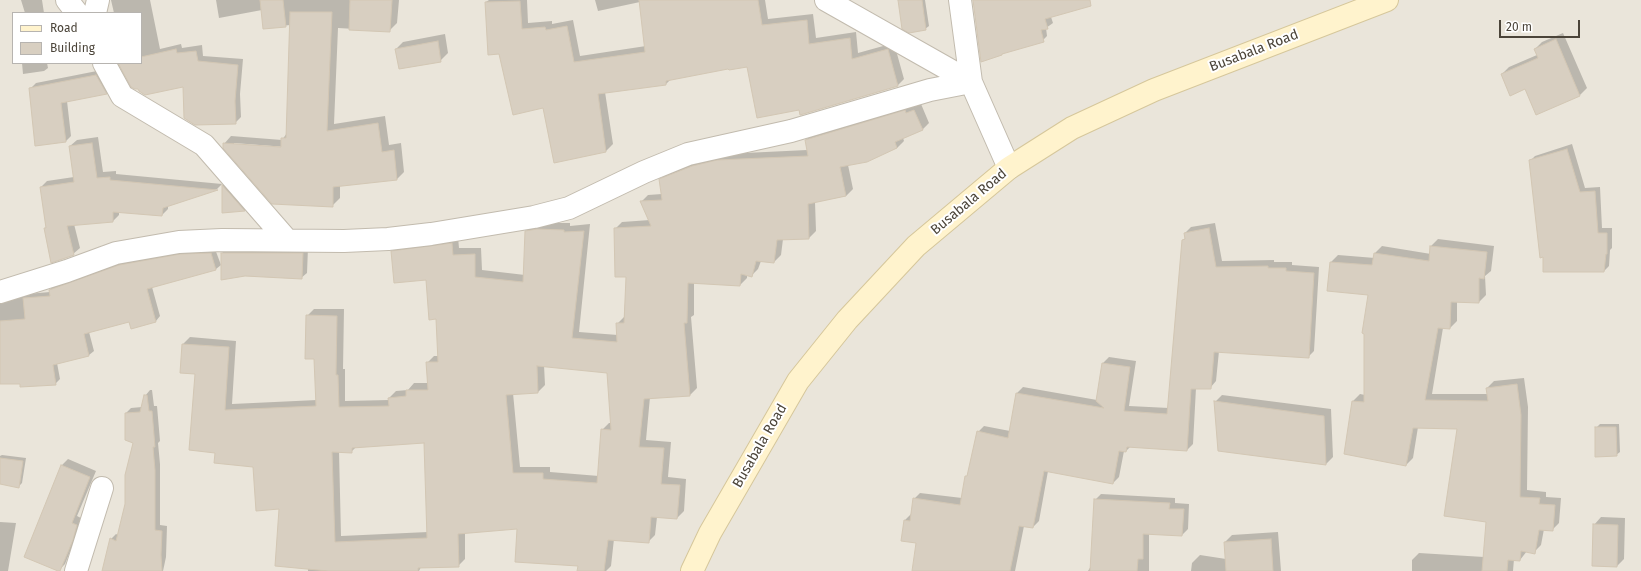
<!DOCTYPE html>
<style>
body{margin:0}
#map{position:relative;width:1641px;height:571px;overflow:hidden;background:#f6f3ec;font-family:"Fira Sans",sans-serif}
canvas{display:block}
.legend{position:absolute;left:12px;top:12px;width:130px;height:52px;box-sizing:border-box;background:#fff;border:1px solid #b7b4b0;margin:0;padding:5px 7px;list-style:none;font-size:12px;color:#4b4439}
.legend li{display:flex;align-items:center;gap:8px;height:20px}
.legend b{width:20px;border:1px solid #b7b4b0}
.scale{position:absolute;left:1499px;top:20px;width:81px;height:18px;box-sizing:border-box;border:2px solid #4b4439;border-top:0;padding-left:5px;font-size:12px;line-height:14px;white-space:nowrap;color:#4b4439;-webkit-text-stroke:3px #fff;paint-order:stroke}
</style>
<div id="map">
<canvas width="1641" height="571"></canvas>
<ul class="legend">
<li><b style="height:5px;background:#fff3cd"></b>Road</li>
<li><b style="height:11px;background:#d8cfc1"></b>Building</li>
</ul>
<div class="scale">20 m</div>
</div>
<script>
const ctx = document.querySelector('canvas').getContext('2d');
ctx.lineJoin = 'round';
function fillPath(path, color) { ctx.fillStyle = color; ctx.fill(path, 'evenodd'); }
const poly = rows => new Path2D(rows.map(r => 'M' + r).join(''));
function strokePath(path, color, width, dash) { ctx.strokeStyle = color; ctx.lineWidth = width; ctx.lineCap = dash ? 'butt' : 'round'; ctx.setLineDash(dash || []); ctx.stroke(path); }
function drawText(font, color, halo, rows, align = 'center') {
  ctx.font = font + ' "Fira Sans",sans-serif'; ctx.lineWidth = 4; ctx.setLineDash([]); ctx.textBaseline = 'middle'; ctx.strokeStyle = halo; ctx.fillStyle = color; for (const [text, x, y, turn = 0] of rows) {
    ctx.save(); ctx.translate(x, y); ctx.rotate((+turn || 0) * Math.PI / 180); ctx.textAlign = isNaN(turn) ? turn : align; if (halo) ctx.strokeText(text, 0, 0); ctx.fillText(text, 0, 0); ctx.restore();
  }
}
const residential = poly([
 [0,0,1641,0,1641,571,0,571],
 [13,13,141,13,141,63,13,63]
]);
const shadow = poly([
 [21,0,42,0,44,13,25,13],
 [111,0,150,0,160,49,181,44,182,48,202,45,203,56,243,59,240,94,241,117,235,123,184,86,120,63,141,63,141,13,114,13],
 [216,0,399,0,397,23,389,31,338,28,334,124,385,116,389,145,401,143,404,172,397,179,340,185,340,198,332,206,224,144,231,136,282,140,287,133,290,25,264,28,262,10,219,18],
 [234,143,286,147,286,149,234,145],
 [489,0,527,0,528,23,552,21,552,24,573,20,580,56,646,46,640,2,598,11,595,0,765,0,768,19,813,14,816,38,856,32,858,53,894,43,904,79,898,85,800,109,748,66,729,68,671,79,666,84,605,92,613,144,606,151,486,2],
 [899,0,925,0,929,26,925,29],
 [974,0,1076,0,1051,17,1053,23,1046,28,1047,36,1042,41],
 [1563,33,1587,88,1579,96,1526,88,1502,74,1509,67,1537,55,1535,49,1542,42],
 [445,34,448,53,440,61,396,49,403,42],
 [22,63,47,63,48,68,44,71,23,74],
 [102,70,112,88,106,93,67,101,71,136,66,141,30,89,36,83],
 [912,104,913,107,921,104,929,123,922,130,903,138,904,141,897,148,848,165,853,189,846,196,815,202,816,231,809,238,783,239,781,255,774,262,761,261,758,269,751,276,747,275,747,278,740,285,694,283,694,315,691,317,697,388,690,395,650,397,646,440,671,442,668,477,686,479,684,511,677,518,657,517,655,535,648,542,614,539,611,566,606,571,588,571,518,528,465,533,465,559,458,566,421,567,419,571,308,571,308,568,281,508,254,466,216,452,196,373,183,344,190,337,236,341,232,404,317,400,315,358,307,316,314,309,344,309,343,369,345,369,345,401,389,400,389,398,396,391,408,390,414,383,428,383,427,363,434,356,439,356,437,318,427,279,392,252,399,245,458,237,459,248,481,248,482,270,525,275,526,232,533,225,545,223,570,223,570,226,590,224,579,332,618,335,617,324,624,317,627,276,615,229,622,222,650,220,641,202,648,195,662,194,660,180,668,172,700,159,724,154,807,150,806,140,813,133],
 [544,365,608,372,612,423,609,423,602,430,599,476,550,472,550,467,520,467,513,393,538,392,545,385],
 [425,442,428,532,341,536,339,451,351,452,357,446],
 [98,137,103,172,116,171,116,174,222,184,217,189,168,205,168,209,162,215,119,211,119,215,113,221,74,224,80,248,73,254,45,229,46,227,41,187,47,181,74,177,70,146,77,140],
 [1572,144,1585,188,1600,187,1602,228,1612,228,1612,248,1610,250,1609,266,1604,271,1530,161,1535,156],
 [223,184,248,207,245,210,223,212],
 [1215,223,1222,261,1274,260,1274,262,1292,262,1292,265,1319,267,1314,351,1308,357,1219,351,1216,381,1210,388,1196,388,1193,444,1187,450,1131,446,1126,451,1124,451,1119,477,1113,483,1048,471,1039,521,1033,527,1024,526,1015,571,913,571,918,542,905,520,911,514,914,499,920,493,962,498,978,432,984,426,1010,431,1017,393,1023,387,1097,400,1103,363,1109,357,1136,361,1129,406,1169,408,1183,240,1186,238,1185,233,1191,227],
 [1438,239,1494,246,1491,271,1485,276,1486,295,1479,302,1457,301,1457,321,1450,328,1443,328,1432,394,1488,394,1487,388,1494,381,1524,378,1528,407,1527,490,1546,492,1546,497,1561,498,1559,523,1552,530,1544,529,1541,545,1534,552,1527,551,1520,560,1514,559,1513,571,1412,571,1412,560,1419,553,1484,557,1487,521,1458,428,1418,427,1413,458,1406,465,1353,401,1360,394,1365,395,1369,294,1328,290,1331,262,1338,255,1375,258,1375,253,1382,246,1431,254,1431,246],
 [228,247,308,248,307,273,301,278,245,275,222,278,222,253],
 [215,249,221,265,216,269,152,287,160,316,156,321,132,328,130,321,89,332,94,351,89,355,57,363,60,379,55,384,0,383,0,299,27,294,50,292,50,290,54,285,125,261,186,250],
 [150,390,152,390,154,406,157,406,160,441,158,443,160,464,160,525,167,526,166,557,163,571,103,571,111,539,116,534,118,535,126,504,134,442,126,413,131,408,142,407,145,396],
 [1222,395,1331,409,1333,457,1326,464,1215,402],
 [1600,424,1619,424,1620,452,1616,455,1596,428],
 [2,455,26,458,22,483,19,486,0,483,0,456],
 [68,459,96,471,77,516,83,519,65,564,59,570,62,465],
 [1101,494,1175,498,1175,503,1189,504,1188,529,1182,535,1149,533,1149,571,1088,571,1091,566,1095,500],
 [1601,517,1625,518,1624,559,1617,566,1594,525],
 [0,522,16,523,8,571,0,571],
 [1278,532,1281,571,1191,571,1192,563,1200,555,1226,559,1225,542,1232,535]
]);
const building = poly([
 [260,0,283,0,286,27,263,29,260,0],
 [350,0,392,0,390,32,349,30,350,0],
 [639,0,758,0,762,25,807,20,809,44,850,38,852,59,888,49,898,86,800,115,799,110,757,118,747,67,729,70,728,69,666,81,666,85,598,94,606,152,554,163,543,108,513,115,499,54,488,55,485,2,520,1,522,29,545,27,546,30,567,26,574,62,645,52,639,0],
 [898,0,922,0,926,30,909,33,902,29,898,0],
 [973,0,1090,0,1091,6,1045,19,1048,29,1041,30,1044,42,1002,54,1002,55,981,62,973,0],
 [290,12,332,12,327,131,378,123,382,152,394,150,397,180,333,187,333,207,272,204,223,148,223,143,281,147,281,138,286,138,290,12],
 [1556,39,1580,96,1536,115,1525,89,1510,96,1501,74,1538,58,1534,49,1556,39],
 [438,41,441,62,399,69,395,49,438,41],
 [176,49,177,53,196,51,198,61,238,65,235,101,236,124,195,125,184,118,183,87,145,95,139,91,138,89,135,89,131,87,118,63,141,63,141,57,176,49],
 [96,75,107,94,61,103,66,142,35,146,29,88,96,75],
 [905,110,906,113,914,110,923,130,895,142,897,148,867,162,840,167,846,196,808,204,809,239,777,240,774,263,756,261,752,277,741,274,740,286,688,283,687,323,684,323,690,396,644,399,639,447,664,448,661,484,680,485,677,519,651,517,649,543,608,540,604,571,577,571,578,566,515,562,517,529,458,534,459,567,418,568,418,571,328,571,275,566,279,509,256,511,253,467,214,463,215,453,189,450,195,374,180,373,182,344,229,347,225,410,316,406,314,359,305,359,306,315,337,316,336,375,338,375,339,407,389,406,388,398,406,396,406,390,428,390,426,362,438,362,436,319,429,320,426,280,394,283,391,251,452,243,453,255,475,254,475,277,523,282,525,231,537,229,564,230,564,232,584,231,572,338,617,342,616,323,624,323,626,277,615,277,614,228,651,226,640,201,662,200,659,179,692,166,717,160,808,156,805,140,905,110],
 [537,366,607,373,611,430,601,429,597,483,543,479,543,473,513,473,506,395,538,393,537,366],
 [424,443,427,538,335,542,332,452,352,453,352,448,424,443],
 [92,143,97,178,110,177,110,180,218,190,163,208,162,216,113,212,113,222,67,226,74,255,51,263,44,228,46,228,40,187,74,182,69,146,92,143],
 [1567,149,1580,192,1595,191,1598,233,1607,233,1607,254,1606,254,1604,272,1543,272,1543,257,1540,258,1529,160,1567,149],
 [222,185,245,211,222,213,222,185],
 [1209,228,1216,267,1268,266,1268,268,1286,268,1286,271,1314,273,1309,358,1214,352,1211,389,1191,389,1187,451,1127,447,1126,452,1119,451,1113,484,1044,471,1033,528,1019,526,1010,571,912,571,916,543,901,541,904,520,910,521,913,498,960,505,965,476,967,476,977,431,1008,438,1016,393,1104,408,1096,401,1102,363,1130,367,1124,411,1167,414,1182,240,1185,239,1184,233,1209,228],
 [1430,246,1487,252,1484,279,1479,278,1479,303,1451,302,1450,329,1438,328,1425,400,1488,401,1486,388,1517,384,1521,415,1520,497,1540,498,1539,504,1555,505,1553,531,1539,530,1535,554,1521,551,1520,561,1508,560,1507,571,1482,571,1486,522,1444,516,1457,429,1413,428,1406,466,1344,454,1352,401,1364,402,1364,334,1362,333,1368,295,1327,291,1330,262,1372,265,1374,253,1429,261,1430,246],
 [211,253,216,270,147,289,156,322,131,329,129,322,84,334,89,356,53,365,56,385,20,387,20,384,0,384,0,321,25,319,23,298,50,296,49,290,119,265,180,254,211,253],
 [221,253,303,253,302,279,245,276,221,280,221,253],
 [144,395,147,395,149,411,152,411,155,447,153,447,155,470,155,530,162,531,161,555,162,571,102,571,110,538,116,541,125,504,125,475,133,443,125,440,125,413,140,412,144,395],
 [1214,401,1324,416,1326,465,1218,451,1214,401],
 [1595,427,1616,427,1617,456,1595,457,1595,427],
 [0,458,23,461,19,488,0,484,0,458],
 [61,465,90,477,72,523,77,525,73,540,60,571,58,571,24,557,61,465],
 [1094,499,1170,503,1169,509,1184,509,1182,536,1143,534,1143,559,1138,559,1137,571,1090,571,1094,499],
 [1593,524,1618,525,1617,567,1592,566,1593,524],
 [1271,539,1273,571,1226,571,1224,542,1271,539]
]);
const street = poly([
 [67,0,77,13],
 [826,0,971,82],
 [960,0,971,82],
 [95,13,98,0],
 [104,63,122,96,204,145,286,239],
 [0,292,67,271,116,253,179,242,222,240,344,241,388,239,431,234,534,217,569,208,644,172,688,154,791,131,930,90,971,82,1009,168],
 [76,571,102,488]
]);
const secondary = poly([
 [692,571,710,533,798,381,847,320,916,246,1009,168,1072,128,1154,90,1387,0]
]);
const streetNames = [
 ["Busabala Road",1254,51,-21],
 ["Busabala Road",969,202,-40],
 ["Busabala Road",760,446,-60]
];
fillPath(residential, '#eae5da');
fillPath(shadow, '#0003');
fillPath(building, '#d8cfc1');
strokePath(building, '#d3c7b4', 1);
strokePath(street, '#c2bbae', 24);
strokePath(secondary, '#d6c79b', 24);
strokePath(street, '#fff', 22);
strokePath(secondary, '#fff3cd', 22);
drawText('14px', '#4b4439', '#fff', streetNames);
</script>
